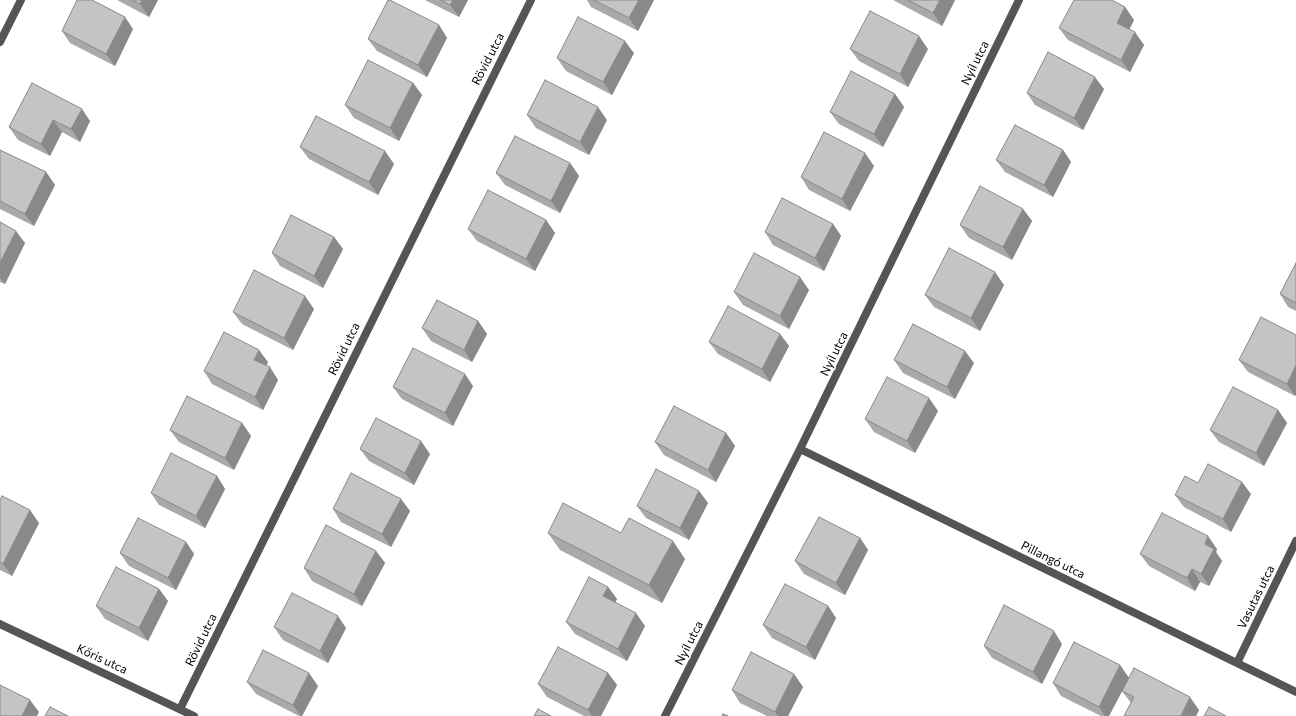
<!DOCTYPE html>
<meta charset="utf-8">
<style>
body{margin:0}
canvas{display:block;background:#fff}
</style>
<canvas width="1296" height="716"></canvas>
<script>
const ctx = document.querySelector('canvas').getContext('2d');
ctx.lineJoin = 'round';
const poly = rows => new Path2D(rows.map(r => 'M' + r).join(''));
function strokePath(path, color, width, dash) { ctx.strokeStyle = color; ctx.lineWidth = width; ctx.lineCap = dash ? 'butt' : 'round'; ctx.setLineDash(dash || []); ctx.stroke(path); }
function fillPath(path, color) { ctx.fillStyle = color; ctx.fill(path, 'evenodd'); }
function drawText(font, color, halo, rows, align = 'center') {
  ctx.font = font + ' Commissioner,sans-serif'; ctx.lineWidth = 3; ctx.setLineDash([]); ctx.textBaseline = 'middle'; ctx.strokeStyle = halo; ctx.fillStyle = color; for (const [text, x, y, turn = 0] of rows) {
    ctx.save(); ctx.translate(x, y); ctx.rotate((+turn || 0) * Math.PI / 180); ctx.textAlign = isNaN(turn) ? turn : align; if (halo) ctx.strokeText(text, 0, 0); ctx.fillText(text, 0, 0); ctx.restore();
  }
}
const minor = poly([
 [0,42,21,0],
 [800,449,1296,692],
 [0,624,194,716],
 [1237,663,1296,541],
 [180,709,531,0],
 [665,716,800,449,1019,0]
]);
const wall = poly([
 [117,0,158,0,149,17],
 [425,0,468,0,459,17],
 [587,0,654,0,638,31,591,7],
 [893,0,955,0,942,26],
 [1125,7,1134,20,1129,29,1144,45,1130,72,1068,40,1059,28],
 [439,25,447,38,427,77,377,51,368,39],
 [133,29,115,66,70,43,62,31],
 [850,49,928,49,908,87,859,61],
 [634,53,612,95,566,71,557,58],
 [32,83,90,121,80,142,62,132,50,156,18,140,9,127],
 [413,83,422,95,399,141,354,118,345,105],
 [1104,89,1083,130,1035,105,1027,93],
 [895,94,904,107,883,147,839,124,830,112],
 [527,115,607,120,589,155,536,128],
 [300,147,394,164,378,195,309,159],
 [0,150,46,172,55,185,34,226,0,209],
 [1063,150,1071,162,1053,197,1005,172,996,160],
 [570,163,579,176,560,213,505,185,496,173],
 [874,166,850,211,809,190,801,177],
 [1023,209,1032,221,1012,260,969,238,960,225],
 [546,220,555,233,535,271,477,241,468,229],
 [0,222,25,243,5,284,0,282],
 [833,224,841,236,824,271,773,245,765,232],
 [334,237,343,249,323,288,280,266,272,253],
 [1296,263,1296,311,1288,307,1280,294],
 [1004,285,980,331,934,307,925,295],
 [809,290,789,329,743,305,734,292],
 [314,309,293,350,242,324,233,312],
 [1261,317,1295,396,1248,372,1239,360],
 [478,321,487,334,472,362,431,341,422,328],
 [780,334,789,346,770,382,718,354,709,342],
 [894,360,974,363,955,399,903,373],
 [268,362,266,366,278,380,263,410,212,384,204,371],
 [473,386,453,426,402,399,393,387],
 [1278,410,1287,423,1264,466,1219,442,1210,430],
 [938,411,915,453,874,432,865,419],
 [242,423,251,436,234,470,179,442,170,430],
 [726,433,735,446,716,482,664,455,655,442],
 [360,449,430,454,414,485,369,461],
 [217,476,225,489,205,528,159,505,151,493],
 [1198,483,1251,494,1231,532,1184,507,1175,495],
 [699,491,708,503,689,540,646,518,637,506],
 [401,499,410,511,391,547,341,522,333,509],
 [0,500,39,523,12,576,0,570],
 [548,533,621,533,685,559,662,603,560,550],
 [860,538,868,550,845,595,804,574,795,561],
 [186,542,194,554,176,590,129,566,120,553],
 [1217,549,1216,552,1222,561,1209,586,1200,582,1195,591,1149,566,1140,554],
 [376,551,385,563,362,606,312,581,304,568],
 [608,587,617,599,615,602,645,626,627,661,575,634,566,622],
 [159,589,168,601,148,641,105,619,96,606],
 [828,606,836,618,815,660,772,638,763,625],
 [274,627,346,628,328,663,283,640],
 [1062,644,1042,684,992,658,984,646],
 [1120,665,1129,678,1199,710,1196,716,1124,716,1131,703,1122,691,1109,716,1101,716,1061,696,1053,683],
 [608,673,617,685,601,716,584,716,547,697,538,684],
 [794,674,803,687,788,716,767,716,740,703,732,690],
 [247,682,318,686,302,716,299,716,256,694]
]);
const shadedWall = poly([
 [142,0,158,0,149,17,140,4],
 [453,0,468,0,459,17,450,5],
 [639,0,654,0,638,31,629,18],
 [940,0,955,0,942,26,933,13],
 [1125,7,1134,20,1126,36,1117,23],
 [125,17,133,29,115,66,106,54],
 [439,25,447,38,427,77,418,65],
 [1135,32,1144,45,1130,72,1121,60],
 [919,36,928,49,908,87,900,74],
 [625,41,634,53,612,95,603,82],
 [1095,77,1104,89,1083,130,1074,118],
 [413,83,422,95,399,141,390,128],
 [895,94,904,107,883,147,874,134],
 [598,107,607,120,589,155,580,142],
 [82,109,90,121,80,142,71,129],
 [53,120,62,132,50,156,41,144],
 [1063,150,1071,162,1053,197,1044,185],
 [385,151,394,164,378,195,369,182],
 [865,153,874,166,850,211,842,199],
 [570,163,579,176,560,213,551,201],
 [46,172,55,185,34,226,25,214],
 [1023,209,1032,221,1012,260,1003,247],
 [546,220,555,233,535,271,526,259],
 [833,224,841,236,824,271,815,258],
 [16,231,25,243,5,284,0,278,0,263],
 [334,237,343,249,323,288,314,276],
 [995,272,1004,285,980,331,971,318],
 [800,277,809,290,789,329,780,316],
 [305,296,314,309,293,350,284,338],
 [478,321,487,334,472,362,464,350],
 [780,334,789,346,770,382,762,369],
 [259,350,268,362,263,372,254,360],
 [965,351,974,363,955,399,947,387],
 [1296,365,1296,395,1295,396,1287,384],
 [270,367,278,380,263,410,255,397],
 [465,374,473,386,453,426,445,413],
 [929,398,938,411,915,453,907,441],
 [1278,410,1287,423,1264,466,1256,453],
 [242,423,251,436,234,470,225,458],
 [726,433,735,446,716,482,708,470],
 [421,441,430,454,414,485,405,473],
 [217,476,225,489,205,528,196,516],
 [1242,482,1251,494,1231,532,1223,519],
 [699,491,708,503,689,540,680,528],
 [401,499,410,511,391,547,382,534],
 [30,510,39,523,12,576,3,564],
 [1208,536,1217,549,1216,552,1222,561,1209,586,1201,574,1205,544],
 [860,538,868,550,845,595,836,583],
 [673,541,685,559,662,603,649,585],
 [186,542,194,554,176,590,168,578],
 [376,551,385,563,362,606,354,594],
 [1192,569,1200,582,1195,591,1187,578],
 [608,587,617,599,612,609,603,596],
 [159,589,168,601,148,641,139,628],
 [828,606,836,618,815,660,806,647],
 [636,613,645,626,627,661,618,649],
 [338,616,346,628,328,663,320,651],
 [1054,631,1062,644,1042,684,1033,672],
 [1120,665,1129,678,1109,716,1105,716,1099,707],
 [309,673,318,686,302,716,301,716,293,705],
 [608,673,617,685,601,716,592,716,588,710],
 [794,674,803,687,788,716,778,716,775,712],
 [1190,697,1199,710,1196,716,1181,716],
 [30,700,39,712,37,716,22,716]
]);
const building = poly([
 [77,0,92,0,125,17,106,54,62,31,77,0],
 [132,0,142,0,140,4,132,0],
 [388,0,390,0,439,25,418,65,368,39,388,0],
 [441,0,453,0,450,5,441,0],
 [594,0,639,0,629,18,594,0],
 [908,0,940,0,933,13,908,0],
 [1074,0,1112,0,1125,7,1117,23,1135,32,1121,60,1059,28,1074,0],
 [870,11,919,36,900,74,850,49,870,11],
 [578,17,625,41,603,82,557,58,578,17],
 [1048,52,1095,77,1074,118,1027,93,1048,52],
 [368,60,413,83,390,128,345,105,368,60],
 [851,71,895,94,874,134,830,112,851,71],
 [545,80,598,107,580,142,527,115,545,80],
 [32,83,82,109,71,129,53,120,41,144,9,127,32,83],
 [316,116,385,151,369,182,300,147,316,116],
 [1015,125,1063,150,1044,185,996,160,1015,125],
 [824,132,865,153,842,199,801,177,824,132],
 [515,136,570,163,551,201,496,173,515,136],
 [0,150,46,172,25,214,0,201,0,150],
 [980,186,1023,209,1003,247,960,225,980,186],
 [488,190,546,220,526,259,468,229,488,190],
 [782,198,833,224,815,258,765,232,782,198],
 [291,215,334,237,314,276,272,253,291,215],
 [0,222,16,231,0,263,0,222],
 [949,248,995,272,971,318,925,295,949,248],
 [754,253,800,277,780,316,734,292,754,253],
 [1296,263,1296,303,1280,294,1296,263],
 [254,270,305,296,284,338,233,312,254,270],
 [437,300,478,321,464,350,422,328,437,300],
 [728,306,780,334,762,369,709,342,728,306],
 [1261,317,1296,335,1296,365,1287,384,1239,360,1261,317],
 [913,324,965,351,947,387,894,360,913,324],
 [224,332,259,350,254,360,270,367,255,397,204,371,224,332],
 [413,348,465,374,445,413,393,387,413,348],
 [887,377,929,398,907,441,865,419,887,377],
 [1233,387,1278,410,1256,453,1210,430,1233,387],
 [187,396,242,423,225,458,170,430,187,396],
 [674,406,726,433,708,470,655,442,674,406],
 [376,418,421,441,405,473,360,449,376,418],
 [171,453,217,476,196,516,151,493,171,453],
 [1208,464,1242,482,1223,519,1175,495,1185,476,1198,483,1208,464],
 [656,469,699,491,680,528,637,506,656,469],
 [351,473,401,499,382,534,333,509,351,473],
 [2,496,30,510,3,564,0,562,0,500,2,496],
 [563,503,621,533,629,518,673,541,649,585,548,533,563,503],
 [1162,513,1208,536,1205,544,1214,549,1201,574,1192,569,1187,578,1140,554,1162,513],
 [819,517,860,538,836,583,795,561,819,517],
 [138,518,186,542,168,578,120,553,138,518],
 [326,525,376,551,354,594,304,568,326,525],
 [116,567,159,589,139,628,96,606,116,567],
 [589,577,608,587,603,596,636,613,618,649,566,622,589,577],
 [785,584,828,606,806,647,763,625,785,584],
 [292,593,338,616,320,651,274,627,292,593],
 [1004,605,1054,631,1033,672,984,646,1004,605],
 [1074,642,1120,665,1099,707,1053,683,1074,642],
 [558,647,608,673,588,710,538,684,558,647],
 [263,650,309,673,293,705,247,682,263,650],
 [751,652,794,674,775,712,732,690,751,652],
 [1134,668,1190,697,1181,716,1124,716,1134,697,1122,691,1134,668],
 [0,685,30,700,22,716,0,716,0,685],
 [50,707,68,716,45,716,50,707],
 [1209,707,1226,716,1204,716,1209,707],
 [538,709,551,716,534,716,538,709],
 [723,714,728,716,722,716,723,714]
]);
const streetNames = [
 ["Rövid utca",488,59,-63],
 ["Nyíl utca",975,63,-64],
 ["Rövid utca",344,349,-64],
 ["Nyíl utca",834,354,-64],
 ["Pillangó utca",1053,560,26],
 ["Vasutas utca",1256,597,-64],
 ["Rövid utca",201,640,-64],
 ["Nyíl utca",689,643,-63],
 ["Kőris utca",102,659,25]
];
strokePath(minor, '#555', 8);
fillPath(wall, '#a9a9a9');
fillPath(shadedWall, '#898989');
fillPath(building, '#c4c4c4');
strokePath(building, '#898989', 1);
drawText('12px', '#000', '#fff', streetNames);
</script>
